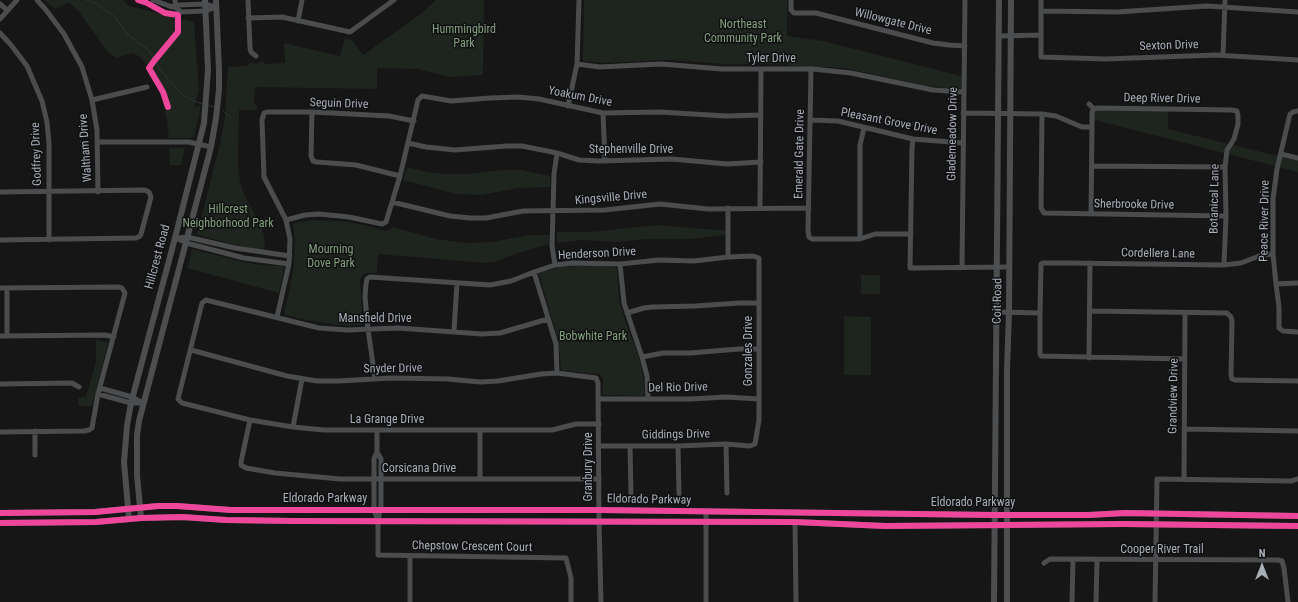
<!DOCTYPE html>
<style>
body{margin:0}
#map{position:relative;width:1298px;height:602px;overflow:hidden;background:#161616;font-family:"Roboto Condensed",sans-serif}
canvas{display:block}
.north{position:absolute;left:1242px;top:546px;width:40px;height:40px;-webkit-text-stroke:3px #101012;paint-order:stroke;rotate:0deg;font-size:11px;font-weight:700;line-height:16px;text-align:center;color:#a7aeb6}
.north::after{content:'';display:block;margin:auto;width:14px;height:18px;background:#a7aeb6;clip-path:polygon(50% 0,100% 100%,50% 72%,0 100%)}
</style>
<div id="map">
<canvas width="1298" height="602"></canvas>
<div class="north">N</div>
</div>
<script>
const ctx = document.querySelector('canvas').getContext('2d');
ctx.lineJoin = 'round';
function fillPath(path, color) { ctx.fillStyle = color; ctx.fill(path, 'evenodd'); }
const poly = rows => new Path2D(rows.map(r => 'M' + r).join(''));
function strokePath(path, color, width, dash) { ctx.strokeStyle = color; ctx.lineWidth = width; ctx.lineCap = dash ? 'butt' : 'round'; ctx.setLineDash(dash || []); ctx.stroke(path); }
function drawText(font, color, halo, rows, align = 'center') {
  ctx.font = font + ' "Roboto Condensed",sans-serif'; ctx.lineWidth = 3; ctx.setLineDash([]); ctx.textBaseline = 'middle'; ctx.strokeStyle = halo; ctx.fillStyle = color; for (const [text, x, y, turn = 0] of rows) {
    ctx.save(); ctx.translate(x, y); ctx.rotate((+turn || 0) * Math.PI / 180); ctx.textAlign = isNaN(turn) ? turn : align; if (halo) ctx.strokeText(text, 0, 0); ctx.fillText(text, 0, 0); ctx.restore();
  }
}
const green = poly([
 [44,0,123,0,129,6,194,22,199,90,194,108,197,106,201,107,194,137,192,138,169,138,167,121,160,90,163,89,149,67,139,56,131,53,116,58,107,51,79,12,69,2,55,9],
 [436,0,484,0,483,75,450,77,421,70,421,69,377,68,377,89,255,87,254,104,258,107,256,110,239,110,238,163,240,182,244,194,262,228,265,240,264,251,232,244,197,235,220,144,225,116,228,67,248,66,251,62,257,64,263,61,266,64,285,63,284,43,340,56,345,38,352,40,363,55,422,13],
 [584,0,787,0,787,36,823,41,961,76,961,88,957,89,927,86,849,69,827,67,797,67,786,64,724,64,669,60,603,63,583,61],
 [1097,110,1168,111,1168,129,1298,161,1298,172,1095,120,1094,120,1094,114],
 [169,148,185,148,181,165,170,165],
 [407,167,427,172,447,174,468,174,503,170,521,170,550,176,550,187,518,188,481,195,456,194,403,180],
 [312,220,341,221,369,226,385,231,390,230,393,227,436,239,465,243,491,242,530,235,549,235,549,244,518,253,494,262,485,263,378,254,377,273,366,273,362,276,360,280,363,323,361,325,337,325,302,319,285,315,284,313,290,288,294,264,295,241,293,225,295,223],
 [657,225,703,229,725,230,725,235,689,239,647,239,618,242,580,240,557,243,557,232,590,232],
 [192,249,240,261,261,265,282,266,284,268,279,293,187,268],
 [588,265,615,267,617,269,619,300,626,323,640,361,644,383,645,394,643,396,603,395,602,393,603,380,600,374,597,373,592,374,562,370,561,368,558,340,539,274,540,272,562,267],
 [861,275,880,275,880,294,861,294],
 [844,316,871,317,871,375,844,375],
 [96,340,108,342,92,407,78,405,78,398,86,396,89,387,96,361]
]);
const stream = poly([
 [86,0,97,4,115,17,128,35,149,50,160,70,182,94,189,99,202,104],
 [207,105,214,107],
 [223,111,231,118]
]);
const minor = poly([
 [37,0,46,10,64,34,82,67,92,100,97,130,98,192],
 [153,0,172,7,179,5,205,4,216,7],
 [175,0,175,7],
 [248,0,250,48,251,52,256,56],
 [791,0,791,10,794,13,816,13,933,43,949,45,965,46],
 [1041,0,1041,57,1106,59,1216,55,1298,60],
 [0,4,7,10],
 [175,7,181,12,206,11,216,7],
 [1041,11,1117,12,1207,6,1298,12],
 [248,18,282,17,350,32,394,0],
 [0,19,17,0],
 [298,21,302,0],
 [0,33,11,45,27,66,42,101,47,122,49,143,49,240],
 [999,36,1041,35],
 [1223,55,1225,0],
 [577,64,600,67,661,64,722,69,813,69,851,73,933,90,964,92],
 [811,69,808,231,809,237,812,239,860,239,875,234,911,234],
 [92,100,147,87],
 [1089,104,1094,109],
 [568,106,577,64,579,0],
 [1094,109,1098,108,1232,110,1237,111,1238,116,1238,124,1234,139,1227,150,1225,167,1226,216,1224,265],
 [1298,111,1293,112,1290,114,1277,169,1273,199,1273,254,1276,284,1279,307,1279,328,1283,331,1298,332],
 [312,112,311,156,313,161,317,162,356,165,400,176],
 [603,113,605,161],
 [963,113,1042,114,1056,116,1082,127,1092,127],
 [1042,114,1041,208,1044,213,1226,216],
 [810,120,838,121,913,139,963,143],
 [913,139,912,148,910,268,1009,267],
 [98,142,189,142,211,147],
 [408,143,426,147,455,150,507,146,522,146,557,153,579,160,599,161,672,159,727,164,761,162],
 [1281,154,1298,158],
 [1092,166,1225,167],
 [0,192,145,190,149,192,151,197,141,234,140,236,136,238,0,240],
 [392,202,450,216,470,218,486,218,523,211,605,210,660,204,708,209,809,208],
 [728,208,728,257],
 [760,208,761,69],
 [1091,214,1092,127,1092,112,1094,109],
 [286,220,305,215,319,214,349,217,382,224,386,222,400,176,418,100,422,96,451,101,490,98,518,97,539,99,603,113,659,112,726,116,761,115],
 [175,238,190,244,244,258,289,264],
 [177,238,187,237,235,248,290,256],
 [860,239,860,145,864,128],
 [620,264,624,303,642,357,647,376,648,399],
 [555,265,552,246,554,174,557,153],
 [962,267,965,0],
 [534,272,556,344,557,373],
 [1276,284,1298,283],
 [0,288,119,287,122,288,125,293,98,394,92,428,89,430,84,431,0,432],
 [7,288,7,336],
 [1090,311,1227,313,1231,317,1232,321,1231,375,1232,379,1235,380,1298,381],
 [997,312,1040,313],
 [627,313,644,308,652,307,695,306,740,303,759,303],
 [277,317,289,264,290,239,286,220,264,177,262,120,264,113,267,112,312,112,389,116,414,121],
 [548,319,500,333,482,334,398,328,347,330,319,328,206,300,202,303,178,399,182,403,250,420,293,427,324,430,552,430,576,424,599,424],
 [454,331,457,283],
 [0,336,105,335,114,337],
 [191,350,287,376,317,381,338,381,392,378,448,379,480,382,498,381,541,374,557,373,596,378,598,383,599,521,601,602],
 [642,357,663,353,690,353,739,349,759,349],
 [1089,358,1090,263],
 [1185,359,1041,356,1040,354,1040,313,1041,264,1043,263,1066,263,1224,265,1241,263,1262,255,1273,254],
 [375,379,368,329,365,297,366,284,367,279,370,277,490,285,511,281,534,272,555,265,573,263,620,264,659,260,694,261,728,257,753,256,759,258,759,420,755,444,750,446,726,444,678,446,598,446],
 [0,384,72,383,79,387],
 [100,388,132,397,143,403],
 [98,394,131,403,142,403],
 [598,399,691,399,726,397,759,399],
 [250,420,241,462,241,465,246,468,275,473,340,479,599,479],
 [293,427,302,379],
 [1184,429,1298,431],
 [377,430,377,452,381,459,381,506,378,521,378,555,566,558,571,578,571,602],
 [726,444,727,493],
 [630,446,631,493],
 [678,446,679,494],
 [377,452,374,459,374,510,378,521],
 [35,455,35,431],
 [480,479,480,431],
 [1184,479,1185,313],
 [795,522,796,602],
 [1044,563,1050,559,1278,560,1282,561,1284,568,1288,602],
 [410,602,410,557],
 [706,602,706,511],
 [1072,602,1073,559],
 [1096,602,1097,560],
 [1155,602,1157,479,1291,481,1298,479]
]);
const major = poly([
 [0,513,95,512,158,506,177,506,231,510,599,510,995,515,1089,515,1125,513,1298,516],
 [141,518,137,475,137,435,139,421,211,147,216,118,219,90,219,70,216,0],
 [129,519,124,462,127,426,131,403,175,238,204,123,208,70,205,0],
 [0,523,96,522,141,518,182,517,226,520,294,521,795,522,885,526,1123,524,1298,526],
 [994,602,999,0],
 [1007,602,1007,370,1009,312,1011,0]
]);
const cycleway = poly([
 [138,0,147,3,165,13,178,15,178,32,154,61,149,68,163,92,168,107],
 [0,513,95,512,158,506,177,506,231,510,599,510,995,515,1089,515,1125,513,1298,516],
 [0,523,96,522,141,518,182,517,226,520,294,521,795,522,885,526,1123,524,1298,526]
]);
const streetNames = [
 ["Willowgate Drive",893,22,14],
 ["Sexton Drive",1169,46,-2],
 ["Tyler Drive",771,59],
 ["Yoakum Drive",580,97,11],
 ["Deep River Drive",1162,99,1],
 ["Seguin Drive",339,104,2],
 ["Pleasant Grove Drive",889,122,11],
 ["Glademeadow Drive",953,134,-89],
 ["Waltham Drive",86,148,-94],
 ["Stephenville Drive",631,150],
 ["Godfrey Drive",37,154,-92],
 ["Emerald Gate Drive",800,154,-89],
 ["Kingsville Drive",611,198,-5],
 ["Botanical Lane",1215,199,-89],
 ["Sherbrooke Drive",1134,205,1],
 ["Peace River Drive",1265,221,-89],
 ["Henderson Drive",597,254,-3],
 ["Cordellera Lane",1158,254,1],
 ["Hillcrest Road",158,257,-75],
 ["Coit Road",998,301,-89],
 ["Mansfield Drive",375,319],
 ["Gonzales Drive",749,351,-90],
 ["Snyder Drive",393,369,-1],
 ["Del Rio Drive",678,388,-1],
 ["Grandview Drive",1174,396,-89],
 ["La Grange Drive",387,420],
 ["Giddings Drive",676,435,-1],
 ["Granbury Drive",589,467,-90],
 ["Corsicana Drive",419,469],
 ["Eldorado Parkway",325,499],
 ["Eldorado Parkway",649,500,1],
 ["Eldorado Parkway",973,503],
 ["Chepstow Crescent Court",472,547,1],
 ["Cooper River Trail",1162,550]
];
const parkNames = [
 ["Northeast",743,25],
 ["Community Park",743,39],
 ["Hummingbird",464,30],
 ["Park",464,44],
 ["Hillcrest",228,210],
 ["Neighborhood Park",228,224],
 ["Mourning",331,250],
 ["Dove Park",331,264],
 ["Bobwhite Park",593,337]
];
fillPath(green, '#1e241e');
strokePath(stream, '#2b3539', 1);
strokePath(minor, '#4a4c4e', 5);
strokePath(major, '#4c4e50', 6);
strokePath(cycleway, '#ed469a', 6);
drawText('12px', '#a7aeb6', '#101012', streetNames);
drawText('12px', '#82a17e', '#101012', parkNames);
</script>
